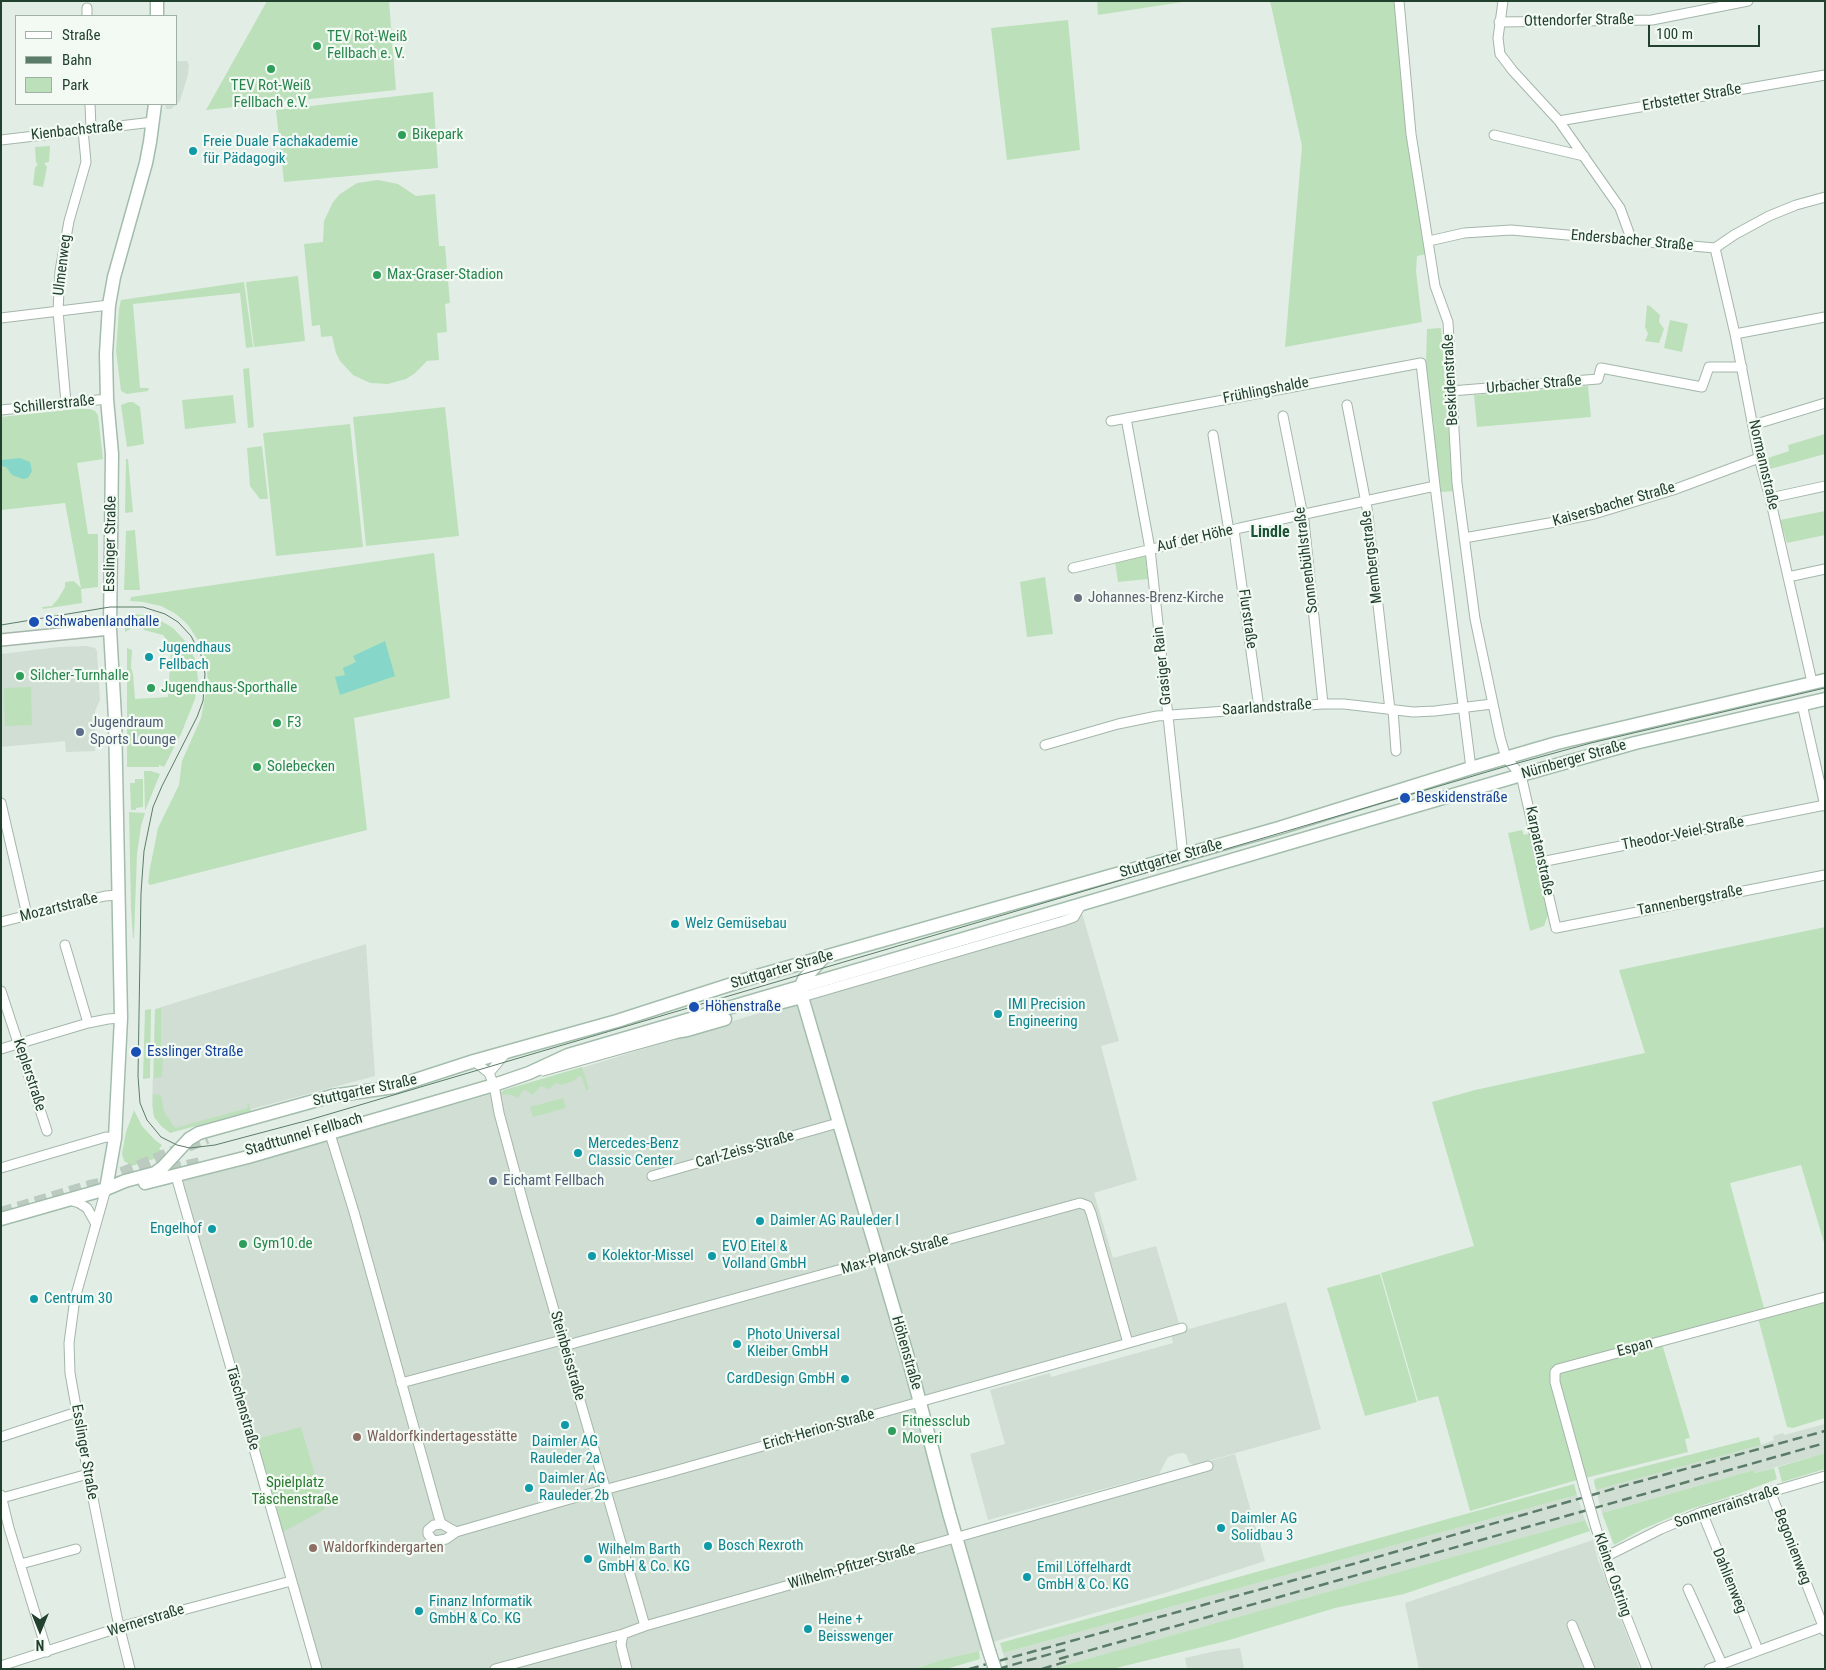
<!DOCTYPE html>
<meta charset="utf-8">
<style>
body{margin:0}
#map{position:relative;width:1826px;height:1670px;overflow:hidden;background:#e2eee5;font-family:"Roboto Condensed",sans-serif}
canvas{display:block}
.frame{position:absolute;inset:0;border:2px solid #21402d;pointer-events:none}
.legend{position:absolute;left:15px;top:15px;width:162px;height:90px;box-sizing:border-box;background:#f3faf4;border:1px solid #9fb0a4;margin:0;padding:6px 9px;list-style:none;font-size:15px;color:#21402d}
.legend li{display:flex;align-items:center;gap:10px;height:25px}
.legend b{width:25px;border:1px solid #9fb0a4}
.north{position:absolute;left:15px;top:1605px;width:50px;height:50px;-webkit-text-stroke:4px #f3faf4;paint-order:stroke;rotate:180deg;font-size:14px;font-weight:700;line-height:20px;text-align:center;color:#21402d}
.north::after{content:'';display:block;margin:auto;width:18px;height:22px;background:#21402d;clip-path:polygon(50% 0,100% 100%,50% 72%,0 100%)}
.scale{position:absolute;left:1648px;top:25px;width:112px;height:22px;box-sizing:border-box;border:2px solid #21402d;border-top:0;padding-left:6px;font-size:15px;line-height:18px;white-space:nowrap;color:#21402d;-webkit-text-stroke:4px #f3faf4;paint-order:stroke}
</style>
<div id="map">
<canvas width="1826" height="1670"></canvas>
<div class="frame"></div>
<ul class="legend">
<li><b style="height:6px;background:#fff"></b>Straße</li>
<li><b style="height:6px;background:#5b7c68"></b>Bahn</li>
<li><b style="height:14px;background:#bce0ba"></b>Park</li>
</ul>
<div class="north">N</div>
<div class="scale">100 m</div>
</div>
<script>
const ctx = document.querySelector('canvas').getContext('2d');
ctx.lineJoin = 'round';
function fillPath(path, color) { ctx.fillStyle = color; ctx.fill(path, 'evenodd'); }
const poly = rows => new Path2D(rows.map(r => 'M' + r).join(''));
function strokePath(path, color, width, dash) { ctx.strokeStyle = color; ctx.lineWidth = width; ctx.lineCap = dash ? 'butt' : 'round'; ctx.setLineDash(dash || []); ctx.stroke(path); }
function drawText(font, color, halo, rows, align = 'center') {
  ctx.font = font + ' "Roboto Condensed",sans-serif'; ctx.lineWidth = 4.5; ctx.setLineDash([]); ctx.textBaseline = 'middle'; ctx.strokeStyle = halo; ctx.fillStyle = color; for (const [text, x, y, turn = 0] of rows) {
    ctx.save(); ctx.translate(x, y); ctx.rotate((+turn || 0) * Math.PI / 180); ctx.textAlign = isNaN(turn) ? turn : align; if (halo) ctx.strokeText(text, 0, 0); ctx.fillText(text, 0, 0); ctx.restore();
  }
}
const built = poly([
 [176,61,187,61,189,65,188,75,180,101,171,109,166,109,165,104,161,104,176,104],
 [86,646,95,648,97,651,100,700,95,711,95,751,66,752,65,741,1,747,1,654,59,647],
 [1082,913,1119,1041,1101,1046,1137,1180,1094,1193,1113,1258,1156,1246,1179,1323,922,1396,962,1530,1235,1454,1265,1561,1162,1594,996,1641,979,1651,940,1660,915,1669,313,1669,173,1178,406,1118,546,1079],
 [366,944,375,1076,170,1131,155,1116,152,1106,155,1009],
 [1286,1302,1321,1429,1193,1465,1189,1462,1186,1454,1182,1453,1176,1454,1168,1457,1159,1474,988,1520,970,1454,1005,1444,990,1390,1050,1373,1051,1377,1173,1343,1171,1334],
 [1825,1424,1825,1453,1755,1473,1754,1470,1602,1513,1596,1490,1761,1445,1774,1440,1773,1436,1783,1433,1784,1435],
 [1577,1495,1585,1520,1051,1669,1007,1669,1003,1653],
 [1593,1540,1598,1560,1640,1669,1419,1669,1405,1603],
 [1240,1648,1244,1669,1187,1669,1185,1658,1216,1651]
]);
const green = poly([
 [267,1,389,1,396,90,206,110],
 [1097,1,1189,1,1098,15],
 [1270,1,1395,1,1428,254,1417,256,1416,271,1422,322,1285,347,1302,146],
 [1068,20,1080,150,1007,160,991,28],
 [433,92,438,168,284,182,276,110],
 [50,146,49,162,44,163,47,167,43,187,33,185,35,168,38,164,36,163,35,147],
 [378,180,398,184,416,196,435,194,439,246,445,246,450,303,445,304,447,332,437,333,439,360,427,361,414,374,406,379,388,384,370,383,353,375,340,361,336,353,332,336,321,337,320,325,312,326,304,244,323,242,324,221,333,202,340,194,357,183],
 [298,276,305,341,254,347,246,282],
 [244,282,253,347,246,348,240,293,133,304,140,388,149,388,148,391,127,394,121,391,116,351,119,309,121,300],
 [1647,305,1650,306,1660,315,1659,322,1664,329,1659,343,1645,341,1648,334,1645,327],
 [1670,320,1688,324,1682,352,1664,348],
 [1441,328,1450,449,1455,491,1441,492,1426,373,1426,361,1427,329],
 [249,368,254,427,248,428,243,369],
 [1588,386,1591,417,1477,427,1474,395],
 [233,395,236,423,185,429,182,400],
 [129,402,133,402,140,407,144,444,127,447,121,405],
 [445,407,459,536,366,546,353,417],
 [76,409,90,409,95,411,98,415,103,459,77,463,88,534,98,534,98,587,81,589,82,603,43,609,42,607,52,606,58,599,65,587,65,582,74,581,81,588,65,503,1,510,1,417],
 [350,424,363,547,276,556,263,433],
 [1825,434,1825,454,1770,469,1768,458,1789,451,1788,445],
 [262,446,268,499,260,499,250,486,247,448],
 [126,459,128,459,133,512,125,513],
 [1825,511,1825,535,1787,543,1780,520],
 [135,530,140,590,124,590,126,531],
 [434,553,450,698,354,718,367,830,150,885,148,883,150,868,158,828,179,785,182,761,201,718,208,681,206,663,201,645,188,625,176,614,161,606,143,602,130,601,131,597],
 [1145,554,1148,579,1118,582,1115,561],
 [1045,577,1053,634,1027,637,1020,582],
 [132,614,144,615,156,618,173,628,186,642,195,659,198,678,195,699,181,734,164,767,159,765,159,767,127,767,127,648,132,650,131,667,133,674,135,699,168,697,171,650,169,643,163,635,144,630,141,623,125,632,125,622],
 [31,687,32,725,5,726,4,688],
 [144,771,151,771,160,774,145,811],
 [135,779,143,779,143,807,136,808,136,810,131,810,130,783,135,783],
 [129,812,145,813,141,826,137,854,134,938,133,938,131,908],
 [1522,830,1524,835,1531,833,1548,915,1544,926,1530,931,1508,833],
 [1825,927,1825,1246,1801,1165,1730,1183,1764,1308,1660,1337,1690,1438,1685,1439,1688,1452,1577,1480,1470,1511,1438,1396,1418,1401,1381,1273,1474,1246,1432,1102,1475,1090,1645,1053,1619,970],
 [161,1008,161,1053,163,1054,162,1077,154,1078,155,1010],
 [151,1009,150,1078,143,1079,145,1010],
 [582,1067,589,1089,586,1090,582,1077,579,1076,573,1081,562,1085,556,1083,549,1089,541,1086,532,1095,526,1090,523,1090,518,1098,511,1095,500,1094,504,1090],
 [153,1094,161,1095,164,1112,175,1128,248,1108,247,1103,249,1103,251,1111,170,1133,161,1126,154,1117,153,1111],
 [563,1098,566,1108,533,1117,530,1107],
 [134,1110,142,1126,155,1140,162,1145,159,1149,165,1152,160,1157,132,1166,124,1161,122,1154,126,1132],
 [1380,1274,1417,1402,1365,1416,1327,1288],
 [1824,1300,1825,1418,1793,1428,1787,1427,1758,1318],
 [301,1427,325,1509,283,1532,256,1439],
 [1759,1437,1761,1445,1596,1490,1594,1482,1595,1479],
 [1825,1453,1825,1469,1782,1482,1778,1467],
 [1774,1468,1777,1479,1738,1494,1688,1510,1643,1529,1614,1545,1602,1513,1754,1470,1755,1473],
 [1574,1484,1577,1495,1003,1653,1000,1643],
 [1585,1520,1590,1531,1404,1594,1335,1608,1226,1641,1112,1669,1051,1669],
 [979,1651,980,1659,946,1669,915,1669,940,1660]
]);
const water = poly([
 [20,458,30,462,32,471,28,478,23,479,12,475,6,467,1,466,1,460],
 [385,641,395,676,340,695,335,677,345,675,343,668,356,662,353,656]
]);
const secondaryTunnel = poly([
 [152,1173,201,1163],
 [105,1180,207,1138],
 [1,1213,90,1186,115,1181]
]);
const minor = poly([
 [1399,1,1411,134,1435,286,1448,322,1457,483,1475,619,1500,737,1506,758,1521,775,1556,928,1825,875],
 [1503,1,1498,38,1500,54,1513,71,1559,121,1620,208,1632,241],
 [87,8,87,16],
 [1499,22,1652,20,1748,1],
 [90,104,91,129],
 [1559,121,1825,75],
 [1494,135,1584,156],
 [1,140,153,122],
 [1429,241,1464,233,1511,230,1715,248,1734,235,1769,216,1796,205,1825,197],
 [1715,248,1735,334,1759,458,1770,498,1812,682],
 [1,318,109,305],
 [1735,334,1825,317],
 [1451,391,1598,379,1601,368,1702,387,1709,367,1742,367],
 [66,403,58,311,60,271,69,221,86,162,83,130],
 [1347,405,1367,508,1390,710],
 [1,410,107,399],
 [1283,416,1304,521,1323,704],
 [1126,418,1150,549,1183,856],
 [1111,421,1421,363,1435,486,1471,768],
 [1753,425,1825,403],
 [1213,435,1229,531],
 [1770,498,1825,486],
 [1234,530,1259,708],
 [1464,538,1555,522,1594,514,1673,490,1759,458],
 [1073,568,1240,528,1435,486],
 [1788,577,1825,569],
 [1802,704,1825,806],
 [1393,710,1396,751],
 [1045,745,1118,724,1157,716,1323,704,1344,704,1413,712,1435,711,1492,704],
 [1,803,27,915],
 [1541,862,1825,805],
 [1,922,105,896,118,895],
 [65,945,88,1023],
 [1,991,47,1131],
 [802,997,1063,921,1074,917,1081,905],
 [1,1049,88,1023,108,1019,121,1018],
 [474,1061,489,1073,494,1085,499,1113,526,1213,645,1626],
 [543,1071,675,1034],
 [489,1073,505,1054],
 [330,1134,354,1212,440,1521,442,1524,456,1532],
 [1,1168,106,1137,115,1138],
 [176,1176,317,1669],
 [652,1176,838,1123],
 [106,1189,75,1298,69,1343,70,1373,88,1474,117,1617,130,1669],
 [69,1200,79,1203,87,1208,96,1224],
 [564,1346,1080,1203,1088,1206,1091,1213,1128,1343],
 [401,1383,562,1340],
 [1,1437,77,1412],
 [1584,1487,1555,1382,1555,1372,1558,1369,1825,1297],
 [1770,1491,1825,1631],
 [1,1495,9,1528,47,1652],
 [2,1498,88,1474],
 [1702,1512,1758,1650],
 [442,1524,434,1525,428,1530,428,1534,431,1538,435,1541,446,1539,456,1532,570,1499,667,1473,1182,1328],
 [1596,1528,1612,1580,1647,1669],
 [1605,1557,1661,1529,1702,1512,1825,1476],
 [21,1564,76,1549],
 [1688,1589,1722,1664],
 [1572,1625,1590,1669],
 [623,1634,621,1645,627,1669],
 [1,1666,127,1625,291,1581],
 [495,1669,623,1634,645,1626,1208,1466],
 [1709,1669,1825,1626]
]);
const tertiary = poly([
 [1,640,110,629]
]);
const secondary = poly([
 [157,16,157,1],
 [822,959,804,979,800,988,802,997,909,1361,949,1513,989,1651],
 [771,1005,802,997],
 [669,1033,687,1030,725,1019],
 [145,1183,248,1157,494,1085,529,1073,568,1055,1521,775,1635,743,1825,699],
 [106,1189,115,1138,121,1018,115,718,110,629,112,454,107,399,106,354,109,305,114,277,146,163,150,142,155,104],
 [1,1219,106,1189,125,1181,155,1173,163,1167,189,1139,199,1133,332,1096,394,1087,474,1061,617,1021,757,976,1279,828,1471,768,1557,743,1825,680]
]);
const tram = poly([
 [1,625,110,607,143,607,165,614,178,622,191,636,201,655,205,674,203,701,197,717,162,786,153,807,144,851,141,893,138,1076,140,1103,147,1120,161,1137,177,1145,190,1148,215,1145,309,1120,1507,766,1591,743,1825,688]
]);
const rail = poly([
 [1059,1659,1825,1443],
 [969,1669,1353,1564,1630,1484,1825,1431],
 [998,1669,1068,1649],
 [1042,1669,1068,1661]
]);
const minorBridge = poly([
 [1584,1487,1596,1528]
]);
const secondaryBridge = poly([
 [989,1651,995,1669]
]);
const markers = [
 [317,46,5,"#2e9e5b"],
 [271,69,5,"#2e9e5b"],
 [402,135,5,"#2e9e5b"],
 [193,151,5,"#0f9aa8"],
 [377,275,5,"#2e9e5b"],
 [1078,598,5,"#6b7280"],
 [34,622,6,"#1a4fb4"],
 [149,657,5,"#0f9aa8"],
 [20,676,5,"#2e9e5b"],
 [151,688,5,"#2e9e5b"],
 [277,723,5,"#2e9e5b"],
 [80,732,5,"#5c6f8a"],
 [257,767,5,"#2e9e5b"],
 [1405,798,6,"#1a4fb4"],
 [675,924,5,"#0f9aa8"],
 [694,1007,6,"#1a4fb4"],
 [998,1014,5,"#0f9aa8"],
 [136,1052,6,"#1a4fb4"],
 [578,1153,5,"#0f9aa8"],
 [493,1181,5,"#5c6f8a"],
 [760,1221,5,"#0f9aa8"],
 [212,1229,5,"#0f9aa8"],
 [243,1244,5,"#2e9e5b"],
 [592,1256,5,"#0f9aa8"],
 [712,1256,5,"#0f9aa8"],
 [34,1299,5,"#0f9aa8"],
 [737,1344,5,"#0f9aa8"],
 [845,1379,5,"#0f9aa8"],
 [565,1425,5,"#0f9aa8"],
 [892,1431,5,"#2e9e5b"],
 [357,1437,5,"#8d6e63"],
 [529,1488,5,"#0f9aa8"],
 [1221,1528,5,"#0f9aa8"],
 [708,1546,5,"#0f9aa8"],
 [313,1548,5,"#8d6e63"],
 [588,1559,5,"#0f9aa8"],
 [1027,1577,5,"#0f9aa8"],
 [419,1611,5,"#0f9aa8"],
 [808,1629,5,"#0f9aa8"]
];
const streetNames = [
 ["Ottendorfer Straße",1579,21,-1],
 ["Erbstetter Straße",1692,98,-10],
 ["Kienbachstraße",77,131,-6],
 ["Endersbacher Straße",1632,241,5],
 ["Ulmenweg",63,265,-83],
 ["Beskidenstraße",1451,380,-93],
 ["Urbacher Straße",1534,385,-5],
 ["Frühlingshalde",1266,391,-11],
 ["Schillerstraße",54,405,-6],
 ["Normannstraße",1763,465,77],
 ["Kaisersbacher Straße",1614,505,-16],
 ["Auf der Höhe",1195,539,-13],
 ["Esslinger Straße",111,544,-89],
 ["Membergstraße",1372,557,-97],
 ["Sonnenbühlstraße",1307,560,-97],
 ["Flurstraße",1247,619,82],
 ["Grasiger Rain",1163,666,-96],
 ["Saarlandstraße",1267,708,-4],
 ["Nürnberger Straße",1574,760,-16],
 ["Theodor-Veiel-Straße",1683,834,-11],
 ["Karpatenstraße",1539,851,78],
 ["Stuttgarter Straße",1171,859,-16],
 ["Tannenbergstraße",1690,901,-11],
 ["Mozartstraße",59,908,-14],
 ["Stuttgarter Straße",782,970,-16],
 ["Keplerstraße",29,1075,72],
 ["Stuttgarter Straße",365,1091,-12],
 ["Stadttunnel Fellbach",304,1135,-16],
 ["Carl-Zeiss-Straße",745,1150,-16],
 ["Max-Planck-Straße",895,1255,-16],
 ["Espan",1635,1348,-15],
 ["Höhenstraße",906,1353,74],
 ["Steinbeisstraße",567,1356,74],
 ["Täschenstraße",242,1408,74],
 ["Erich-Herion-Straße",819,1430,-16],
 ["Esslinger Straße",84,1452,80],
 ["Sommerrainstraße",1727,1507,-18],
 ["Begonienweg",1792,1547,69],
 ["Wilhelm-Pfitzer-Straße",852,1567,-16],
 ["Kleiner Ostring",1612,1575,71],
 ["Dahlienweg",1729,1581,68],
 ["Wernerstraße",146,1621,-17]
];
const leisureNames = [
 ["TEV Rot-Weiß",327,37],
 ["Fellbach e. V.",327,54],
 ["TEV Rot-Weiß",271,86,"center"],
 ["Fellbach e.V.",271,103,"center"],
 ["Bikepark",412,135],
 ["Max-Graser-Stadion",387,275],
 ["Silcher-Turnhalle",30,676],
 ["Jugendhaus-Sporthalle",161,688],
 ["F3",287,723],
 ["Solebecken",267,767],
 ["Gym10.de",253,1244],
 ["Fitnessclub",902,1422],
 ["Moveri",902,1439]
];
const cultureNames = [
 ["Freie Duale Fachakademie",203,142],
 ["für Pädagogik",203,159],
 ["Jugendhaus",159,648],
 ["Fellbach",159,665],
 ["Welz Gemüsebau",685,924],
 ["IMI Precision",1008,1005],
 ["Engineering",1008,1022],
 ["Mercedes-Benz",588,1144],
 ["Classic Center",588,1161],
 ["Daimler AG Rauleder I",770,1221],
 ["Engelhof",202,1229,"right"],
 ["EVO Eitel &",722,1247],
 ["Volland GmbH",722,1264],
 ["Kolektor-Missel",602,1256],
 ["Centrum 30",44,1299],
 ["Photo Universal",747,1335],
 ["Kleiber GmbH",747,1352],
 ["CardDesign GmbH",835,1379,"right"],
 ["Daimler AG",565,1442,"center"],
 ["Rauleder 2a",565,1459,"center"],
 ["Daimler AG",539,1479],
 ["Rauleder 2b",539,1496],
 ["Daimler AG",1231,1519],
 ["Solidbau 3",1231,1536],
 ["Bosch Rexroth",718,1546],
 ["Wilhelm Barth",598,1550],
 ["GmbH & Co. KG",598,1567],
 ["Emil Löffelhardt",1037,1568],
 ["GmbH & Co. KG",1037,1585],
 ["Finanz Informatik",429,1602],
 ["GmbH & Co. KG",429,1619],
 ["Heine +",818,1620],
 ["Beisswenger",818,1637]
];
const worshipNames = [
 ["Johannes-Brenz-Kirche",1088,598]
];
const transitNames = [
 ["Schwabenlandhalle",45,622],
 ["Beskidenstraße",1416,798],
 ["Höhenstraße",705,1007],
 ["Esslinger Straße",147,1052]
];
const serviceNames = [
 ["Jugendraum",90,723],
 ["Sports Lounge",90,740],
 ["Eichamt Fellbach",503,1181]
];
const educationNames = [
 ["Waldorfkindertagesstätte",367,1437],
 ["Waldorfkindergarten",323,1548]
];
const parkNames = [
 ["Spielplatz",295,1483],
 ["Täschenstraße",295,1500]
];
const neighbourhoodNames = [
 ["Lindle",1270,533]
];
fillPath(built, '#d0ded3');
fillPath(green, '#bce0ba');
fillPath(water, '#86d7c9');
strokePath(secondaryTunnel, '#bbcbc0', 12, [12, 6]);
strokePath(minor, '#a4b6aa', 11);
strokePath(tertiary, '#a4b6aa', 14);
strokePath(secondary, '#a3bdac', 15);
strokePath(minor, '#fff', 9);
strokePath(tertiary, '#fff', 11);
strokePath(secondary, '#fff', 12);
strokePath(tram, '#5b7c68', 1);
strokePath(rail, '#5b7c68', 2.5, [10, 5]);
strokePath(minorBridge, '#a4b6aa', 11, []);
strokePath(secondaryBridge, '#a3bdac', 15, []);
strokePath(minorBridge, '#fff', 9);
strokePath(secondaryBridge, '#fff', 12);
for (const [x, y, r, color] of markers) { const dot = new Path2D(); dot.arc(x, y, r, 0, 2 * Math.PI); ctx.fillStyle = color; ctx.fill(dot); strokePath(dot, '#f3faf4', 2); }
drawText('15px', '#21402d', '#f3faf4', streetNames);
drawText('15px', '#27864d', '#f3faf4', leisureNames, 'left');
drawText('15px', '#0d838f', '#f3faf4', cultureNames, 'left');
drawText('15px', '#5b616d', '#f3faf4', worshipNames, 'left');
drawText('15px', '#164399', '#f3faf4', transitNames, 'left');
drawText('15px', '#4e5e75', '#f3faf4', serviceNames, 'left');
drawText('15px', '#785e54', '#f3faf4', educationNames, 'left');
drawText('15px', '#277a2d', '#f3faf4', parkNames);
drawText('bold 16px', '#1b5434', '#f3faf4', neighbourhoodNames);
</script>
